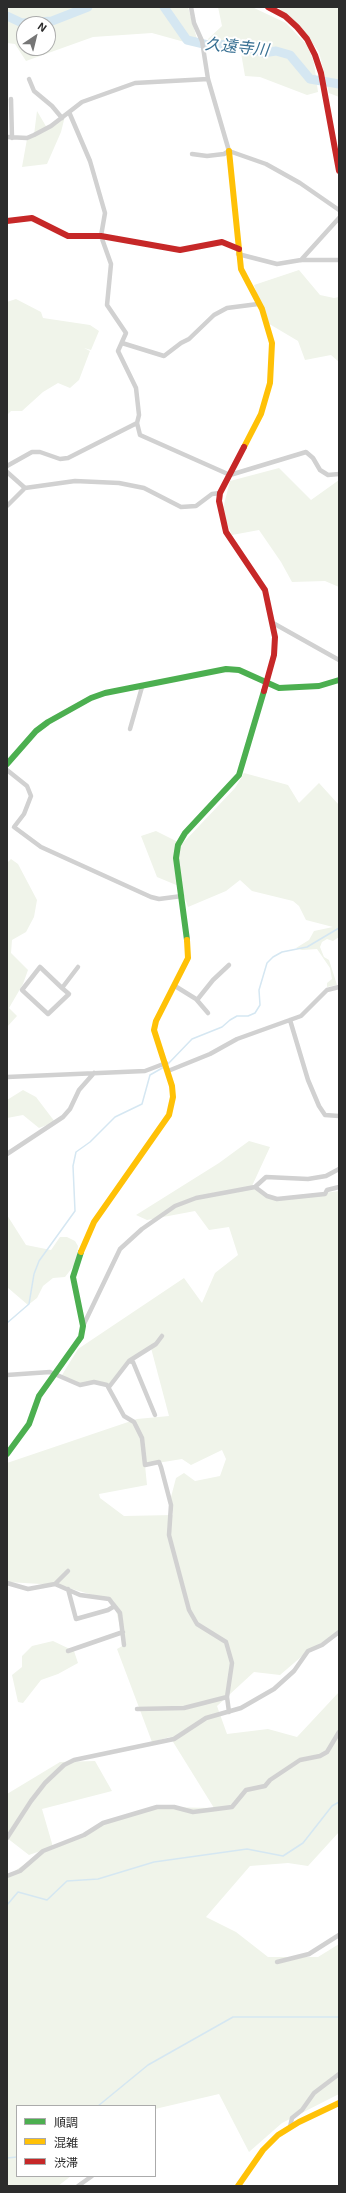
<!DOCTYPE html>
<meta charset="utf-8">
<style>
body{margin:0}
#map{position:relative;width:346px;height:2193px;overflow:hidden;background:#fff;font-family:"Exo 2","Noto Sans JP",sans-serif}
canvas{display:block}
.frame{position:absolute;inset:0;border:8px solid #2c2c2c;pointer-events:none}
.legend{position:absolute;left:16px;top:2105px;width:140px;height:72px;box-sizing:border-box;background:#fff;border:1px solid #ababab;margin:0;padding:5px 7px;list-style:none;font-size:12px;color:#2c2c2c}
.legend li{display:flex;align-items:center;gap:8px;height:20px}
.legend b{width:20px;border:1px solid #ababab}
.north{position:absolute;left:16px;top:16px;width:40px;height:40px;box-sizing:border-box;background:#fff;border:1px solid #ababab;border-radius:50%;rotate:35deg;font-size:11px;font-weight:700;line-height:16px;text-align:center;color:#2c2c2c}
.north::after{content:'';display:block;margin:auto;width:14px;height:18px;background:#767676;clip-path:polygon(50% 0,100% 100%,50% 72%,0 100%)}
</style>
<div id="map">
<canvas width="346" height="2193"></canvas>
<div class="frame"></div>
<ul class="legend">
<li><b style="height:5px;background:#4caf50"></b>順調</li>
<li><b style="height:5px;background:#ffc107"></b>混雑</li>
<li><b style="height:5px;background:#c62828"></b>渋滞</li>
</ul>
<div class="north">N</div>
</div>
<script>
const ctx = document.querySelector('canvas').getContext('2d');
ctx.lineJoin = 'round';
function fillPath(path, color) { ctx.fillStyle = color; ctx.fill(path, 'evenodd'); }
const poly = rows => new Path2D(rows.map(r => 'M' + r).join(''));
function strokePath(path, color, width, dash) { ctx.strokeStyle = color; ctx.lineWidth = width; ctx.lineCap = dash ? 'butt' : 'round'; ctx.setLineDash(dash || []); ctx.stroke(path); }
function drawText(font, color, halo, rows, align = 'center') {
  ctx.font = font + ' "Exo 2","Noto Sans JP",sans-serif'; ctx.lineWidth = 4; ctx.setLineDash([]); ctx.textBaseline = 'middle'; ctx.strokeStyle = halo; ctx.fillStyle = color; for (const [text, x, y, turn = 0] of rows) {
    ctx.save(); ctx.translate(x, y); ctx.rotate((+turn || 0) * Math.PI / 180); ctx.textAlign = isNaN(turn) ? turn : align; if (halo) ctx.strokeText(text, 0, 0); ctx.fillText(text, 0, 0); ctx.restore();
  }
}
const green = poly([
 [7,7,188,7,199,46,152,33,93,37,26,61,15,44,7,43],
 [24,24,48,24,48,48,24,48],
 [218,7,252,7,286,23,308,46,314,63,318,92,307,95,260,77,245,76,240,47,212,49,208,39,222,26],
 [277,7,339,7,339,97,329,93,319,52,300,26],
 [37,111,47,128,65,116,61,132,47,164,22,167,27,139,34,135],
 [299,270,320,295,334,298,339,297,339,362,331,355,305,360,298,341,266,322,254,285],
 [16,299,41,312,43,318,90,325,99,331,91,350,84,348,90,351,79,380,70,388,58,383,43,392,22,411,11,411,7,415,7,302],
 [279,468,311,500,339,480,339,587,325,581,292,582,281,562,259,530,232,535,222,512,230,481],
 [244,773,288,785,299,803,319,783,339,805,339,937,333,941,327,939,322,942,320,947,324,957,329,960,337,985,327,987,327,983,332,979,330,968,317,949,302,950,296,948,309,940,314,931,333,927,306,920,299,906,293,901,252,891,240,880,226,891,188,907,181,887,157,877,141,836,156,831,182,844,235,788],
 [11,859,18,864,37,900,34,917,26,932,12,940,11,953,28,970,23,984,9,1008,17,1016,7,1027,7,863],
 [23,1090,36,1097,55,1122,39,1128,23,1115,7,1118,7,1100],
 [249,1141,270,1147,252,1186,277,1199,339,1191,339,1632,308,1651,280,1675,254,1672,217,1706,227,1734,268,1729,297,1737,339,1692,339,1832,308,1866,288,1863,250,1866,206,1917,236,1932,268,1957,318,1957,339,1944,339,2094,282,2123,249,2152,219,2094,155,2109,155,2106,17,2106,17,2176,71,2176,58,2186,11,2186,7,2185,7,1876,49,1848,29,1855,7,1838,7,1794,60,1762,95,1761,112,1791,42,1809,53,1847,106,1823,157,1807,214,1808,170,1737,152,1742,117,1649,124,1645,114,1601,58,1585,7,1582,7,1463,137,1419,169,1416,151,1348,131,1360,109,1386,95,1382,80,1385,62,1375,78,1349,184,1278,202,1303,215,1273,238,1255,229,1227,209,1230,195,1211,147,1220,136,1215,219,1163],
 [222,1450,226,1459,220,1476,195,1481,184,1473,176,1478,171,1497,173,1515,124,1516,100,1498,99,1494,147,1485,145,1465,182,1459,191,1465],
 [7,1215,26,1245,51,1250,60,1237,67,1237,75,1241,78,1246,76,1263,65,1277,53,1278,43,1286,37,1298,28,1305,7,1287],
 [53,1641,74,1651,78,1663,58,1674,41,1680,23,1703,18,1702,12,1675,22,1667,22,1656,32,1646]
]);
const stream = poly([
 [167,1065,192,1039,222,1027,230,1020,237,1016,248,1016,255,1013,260,1005,259,990,267,963,273,957,282,952,307,947,339,928],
 [7,1323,29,1304,34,1274,39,1261,75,1211,73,1166,76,1152,90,1142,115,1117,142,1104,150,1075,164,1067],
 [7,1905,18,1892,47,1900,67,1881,98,1879,154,1862,247,1849,283,1856,303,1843,332,1806,339,1802],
 [98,2106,148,2065,233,2017,339,2017],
 [7,2158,17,2157]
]);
const river = poly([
 [164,7,187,40,208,45,239,44,263,53,276,51,290,55,310,79,339,84],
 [7,16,22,23,52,21,88,7]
]);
const street = poly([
 [191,7,194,23,202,41,208,79,229,151],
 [29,79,34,91,52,106,62,118],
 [11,99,12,138],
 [7,137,27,138,34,135,51,126,82,102,135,83,208,79],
 [229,151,266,164,300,183,339,210],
 [192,154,207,156,224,154,229,151],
 [238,254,277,264,301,260,339,260],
 [301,260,339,218],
 [122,343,164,356,181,343,189,339,214,315,227,308,258,304],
 [137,423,140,435,230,475,306,452,313,458,320,470,328,475,339,474],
 [7,466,32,452,40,452,60,459,68,458,137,423,139,415,136,388,118,351,126,333,107,305,111,264,101,236,105,213,90,161,69,112],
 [7,472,25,488],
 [7,506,25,488,75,481,119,483,144,488,181,507,196,506,212,494,220,493],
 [273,623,339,660],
 [130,729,142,687],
 [7,770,27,786,31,796,24,814,14,827,41,847,151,897,159,899,182,896],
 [175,986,196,999,208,1013],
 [62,988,69,994,48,1014,22,990,40,967,62,988,78,967],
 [197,1000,213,980,229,965],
 [290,1020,308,1080,319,1106,325,1115,339,1116],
 [168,1071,210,1054,237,1039,301,1016,327,990,339,987],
 [7,1077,145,1071,166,1063],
 [7,1154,63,1117,70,1109,79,1090,94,1073],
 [255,1187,267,1196,277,1199,325,1194,327,1190,339,1187],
 [83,1326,120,1249,142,1229,175,1206,196,1198,255,1187,266,1177,308,1179,326,1176,339,1169],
 [129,1361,156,1344,162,1336],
 [7,1375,50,1372,80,1385,94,1382,107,1385,124,1416,134,1422,142,1438,145,1465,159,1462,161,1467,171,1505,169,1535,189,1610,197,1624,226,1642,232,1663,227,1697,184,1708,137,1709],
 [109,1387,129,1361,133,1362,155,1415],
 [7,1583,28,1589,55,1584,80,1595,109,1599,120,1613,124,1645],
 [55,1584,68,1571],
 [68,1589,76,1619,108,1610,113,1607],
 [68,1651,123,1632],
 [227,1697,229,1712],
 [7,1838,31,1801,45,1783,64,1765,74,1760,174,1739,206,1718,241,1708,274,1689,294,1671,308,1651,322,1645,339,1632],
 [7,1876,20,1871,43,1851,84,1835,103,1823,157,1807,174,1807,193,1812,232,1807,246,1790,265,1786,270,1780,300,1760,320,1756,327,1752,339,1732],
 [277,1962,309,1954,339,1935],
 [290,2127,292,2118,302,2110,314,2093,339,2074],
 [78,2186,92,2176]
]);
const fast = poly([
 [7,764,36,731,48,722,91,698,105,693,226,669,239,670,279,688,319,686,339,680],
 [187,940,176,858,178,845,185,833,239,775,264,691],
 [7,1454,29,1424,39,1396,81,1337,83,1326,73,1277,81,1252]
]);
const slow = poly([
 [229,151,241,269,262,309,272,343,270,383,261,414,244,447],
 [81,1252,94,1222,169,1115,173,1097,172,1086,154,1030,156,1021,188,958,187,940],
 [238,2186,263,2150,278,2135,299,2122,339,2103]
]);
const jam = poly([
 [268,7,285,16,297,27,307,39,315,55,321,73,339,171],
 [7,221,32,218,68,236,101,236,180,250,222,242,239,249],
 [244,447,220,493,219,501,226,532,265,590,275,637,274,655,264,691]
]);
const waterNames = [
 ["久遠寺川",237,47,6]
];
fillPath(green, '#f0f4ea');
strokePath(stream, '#d5e7f2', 1.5);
strokePath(river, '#d5e7f2', 9);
strokePath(street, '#d1d1d1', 4.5);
strokePath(fast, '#4caf50', 6);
strokePath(slow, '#ffc107', 6);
strokePath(jam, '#c62828', 6);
drawText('italic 16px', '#376f92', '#fff', waterNames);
</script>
